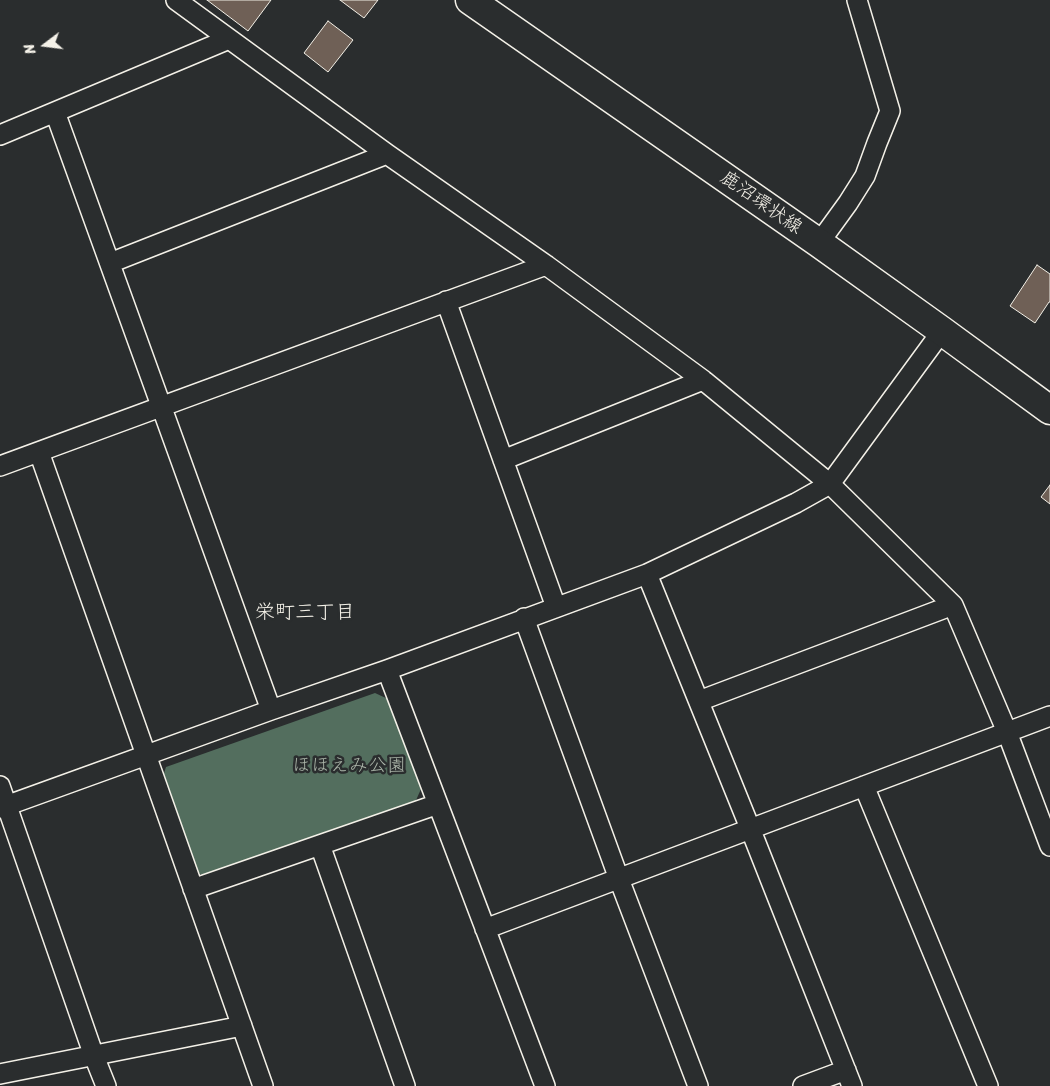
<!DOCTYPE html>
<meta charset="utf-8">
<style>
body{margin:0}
#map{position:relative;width:1050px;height:1086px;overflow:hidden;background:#2a2d2e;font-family:Sriracha,sans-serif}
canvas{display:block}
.north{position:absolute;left:20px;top:20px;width:50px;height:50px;-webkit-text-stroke:4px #2a2d2e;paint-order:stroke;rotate:255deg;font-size:14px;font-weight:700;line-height:20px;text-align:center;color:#f4f1e8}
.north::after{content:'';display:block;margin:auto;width:18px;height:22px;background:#f4f1e8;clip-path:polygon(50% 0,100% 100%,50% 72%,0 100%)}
</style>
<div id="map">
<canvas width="1050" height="1086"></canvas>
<div class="north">N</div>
</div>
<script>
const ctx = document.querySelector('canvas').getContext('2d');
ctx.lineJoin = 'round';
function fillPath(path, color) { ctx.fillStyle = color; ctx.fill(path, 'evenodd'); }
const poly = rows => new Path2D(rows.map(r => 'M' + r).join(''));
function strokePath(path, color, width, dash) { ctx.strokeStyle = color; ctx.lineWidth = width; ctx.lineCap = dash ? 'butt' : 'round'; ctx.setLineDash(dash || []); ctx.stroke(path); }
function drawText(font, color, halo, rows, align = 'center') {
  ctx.font = font + ' Sriracha,"Klee One",sans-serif'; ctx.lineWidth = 5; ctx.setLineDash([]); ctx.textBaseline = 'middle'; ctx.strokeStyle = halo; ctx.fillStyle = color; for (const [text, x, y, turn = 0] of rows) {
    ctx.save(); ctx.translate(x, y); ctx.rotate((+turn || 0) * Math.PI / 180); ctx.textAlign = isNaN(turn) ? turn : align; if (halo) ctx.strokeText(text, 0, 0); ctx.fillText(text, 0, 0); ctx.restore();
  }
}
const green = poly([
 [375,693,388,699,421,789,413,807,204,876,190,868,161,783,166,767]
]);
const building = poly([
 [207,0,271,0,248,31,207,0],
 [340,0,378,0,364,18,340,0],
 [328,21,353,40,328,72,304,53,328,21],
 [1037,265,1050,274,1050,302,1049,302,1035,323,1010,306,1037,265],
 [1050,485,1050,504,1041,497,1050,485]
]);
const minor = poly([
 [176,0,387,154,546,265,703,380,830,484,953,605,1007,732,1050,846],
 [55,112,271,710],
 [0,135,229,39],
 [819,243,848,203,865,176,877,143,890,111,857,0],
 [110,263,387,154],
 [446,301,556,607],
 [39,452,263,1086],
 [503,460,703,380],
 [0,466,546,265],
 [647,574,750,828,852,1086],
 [524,618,619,879,698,1086],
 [387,670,545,1086],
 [699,701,953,605],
 [0,786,94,1056,106,1086],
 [864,786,988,1086],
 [0,808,271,710,387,670,647,574,796,503,830,484,942,331],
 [320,845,405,1086],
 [193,889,438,804],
 [485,929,1050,716],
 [0,1074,242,1026],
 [803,1086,846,1070]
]);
const secondary = poly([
 [470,0,819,243,942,331,1050,410]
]);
const streetNames = [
 ["鹿沼環状線",761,203,35]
];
const parkNames = [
 ["ほほえみ公園",349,766]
];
const neighbourhoodNames = [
 ["栄町三丁目",305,613]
];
fillPath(green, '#536e5e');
fillPath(building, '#6f6056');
strokePath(building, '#f4f1e8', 1);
strokePath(minor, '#f4f1e8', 22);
strokePath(secondary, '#f4f1e8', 31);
strokePath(minor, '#2a2d2e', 19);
strokePath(secondary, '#2a2d2e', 28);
drawText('19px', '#f4f1e8', '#2a2d2e', streetNames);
drawText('19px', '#acb6aa', '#2a2d2e', parkNames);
drawText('20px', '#f4f1e8', '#2a2d2e', neighbourhoodNames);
</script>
